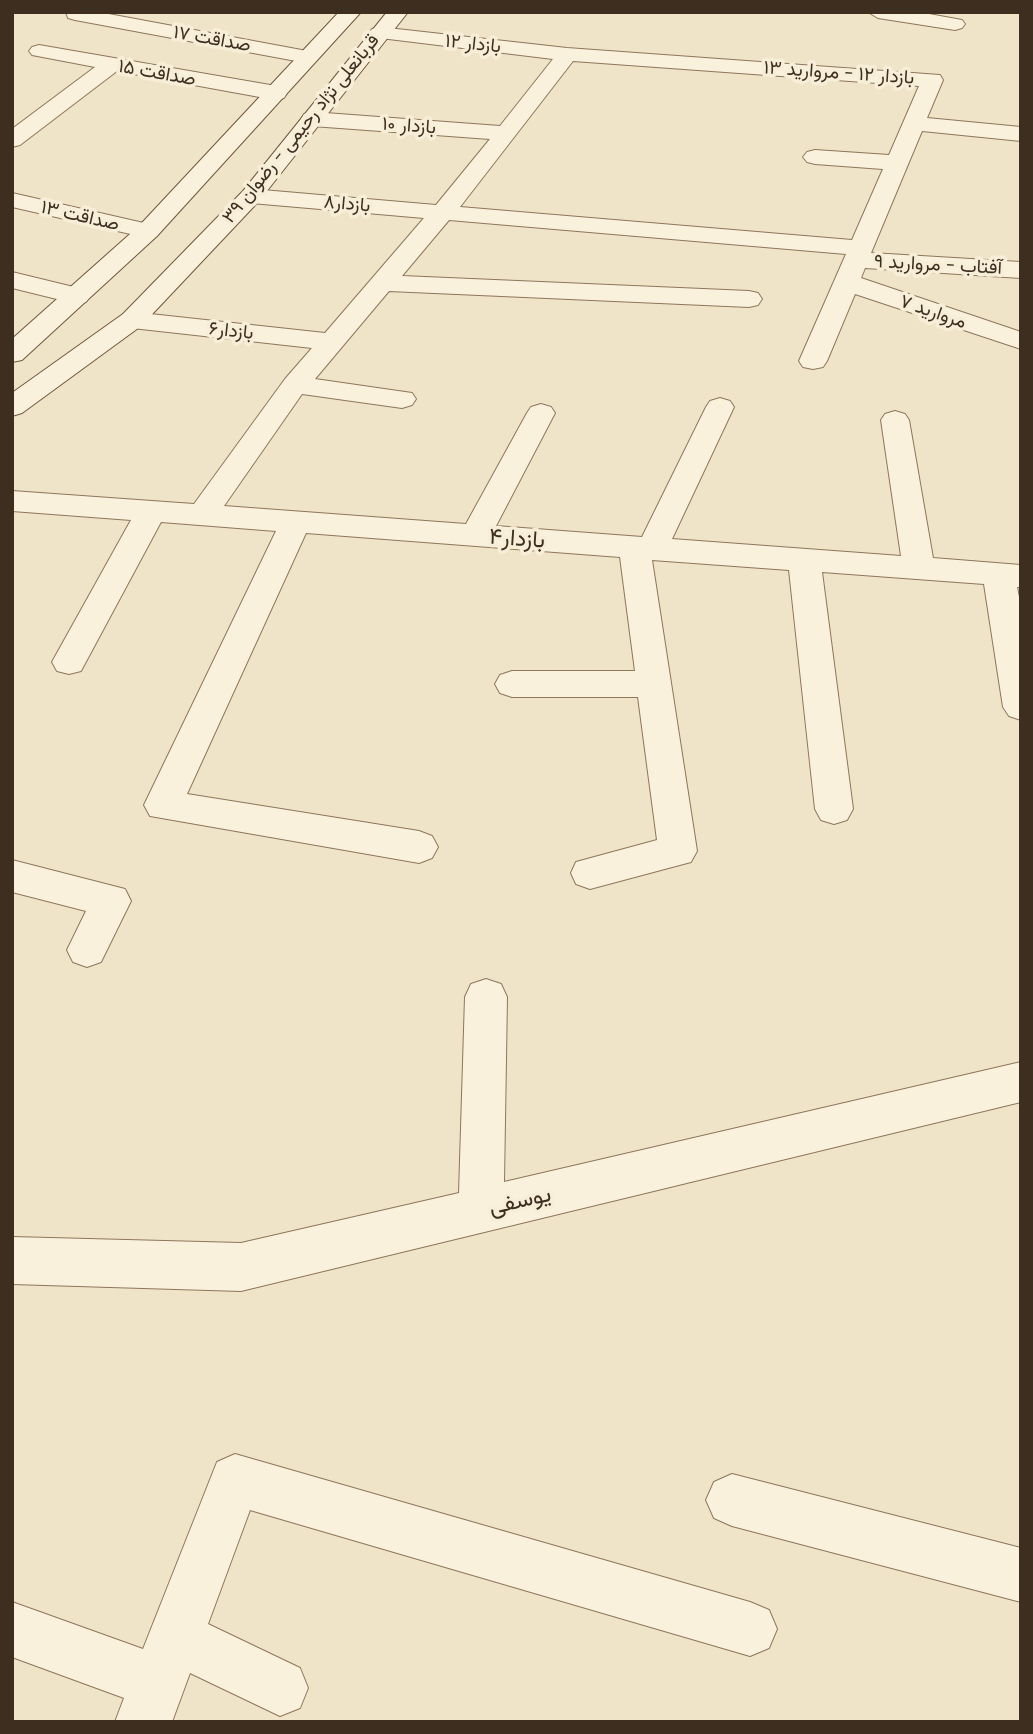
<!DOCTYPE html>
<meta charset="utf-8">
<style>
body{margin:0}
#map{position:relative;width:1033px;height:1734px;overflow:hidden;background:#f0e4c8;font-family:Lora,serif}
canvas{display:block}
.frame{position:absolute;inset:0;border:14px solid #3d2e20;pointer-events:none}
</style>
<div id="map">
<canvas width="1033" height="1734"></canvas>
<div class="frame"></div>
</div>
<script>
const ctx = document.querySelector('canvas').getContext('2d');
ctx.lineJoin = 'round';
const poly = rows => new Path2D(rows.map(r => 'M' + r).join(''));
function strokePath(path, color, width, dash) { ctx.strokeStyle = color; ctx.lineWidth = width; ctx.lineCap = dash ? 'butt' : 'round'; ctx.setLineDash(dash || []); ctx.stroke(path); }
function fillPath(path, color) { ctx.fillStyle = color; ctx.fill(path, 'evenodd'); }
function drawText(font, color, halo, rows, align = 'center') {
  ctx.font = font + ' Lora,Vazirmatn,serif'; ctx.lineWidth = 7; ctx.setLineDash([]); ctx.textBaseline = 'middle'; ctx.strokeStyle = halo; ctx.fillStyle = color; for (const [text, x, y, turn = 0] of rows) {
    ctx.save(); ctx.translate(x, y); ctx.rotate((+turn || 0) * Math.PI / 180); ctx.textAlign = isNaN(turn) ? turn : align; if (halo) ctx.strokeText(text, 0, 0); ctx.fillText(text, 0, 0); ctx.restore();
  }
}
const minor = poly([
 [66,12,98,12,307,51,314,53,318,57,314,61,307,63,75,20,68,18,66,12],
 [868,12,918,12,962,20,965,24,962,28,955,30,878,18,868,12],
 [379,27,567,48,940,75,943,80,927,118,1021,127,1021,141,922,131,871,253,1021,262,1021,278,865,268,861,278,1021,332,1021,349,855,294,827,361,823,367,813,369,803,367,799,361,846,254,449,220,402,276,749,291,758,293,762,299,758,305,749,307,389,291,315,379,412,393,416,399,412,405,402,408,302,394,224,506,466,524,527,413,531,407,541,404,551,407,555,413,496,526,642,537,706,407,710,401,720,398,730,401,734,407,672,539,901,556,881,420,885,414,895,411,905,414,909,420,933,558,1021,565,1021,587,1017,587,1021,607,1021,720,1009,716,1003,707,984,584,822,572,853,809,847,820,834,824,821,820,815,809,789,570,652,560,697,851,691,862,590,889,576,884,571,873,576,862,657,840,638,697,512,697,500,693,495,684,500,675,512,671,635,671,620,557,306,533,187,794,419,831,432,836,438,847,432,858,419,863,150,816,144,805,276,531,161,522,81,671,69,674,57,671,52,662,131,520,12,511,12,491,194,504,285,379,312,348,132,328,123,326,119,320,123,314,132,312,325,333,424,218,251,203,243,201,239,196,243,191,251,189,436,205,490,139,312,126,304,124,301,119,304,114,312,112,500,126,553,59,372,37,369,33,372,29,379,27],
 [573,61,919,86,889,155,815,150,807,152,803,157,807,162,815,164,883,169,852,240,460,207,573,61],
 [39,45,276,86,284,88,287,93,284,98,276,100,117,71,20,145,12,147,12,129,95,67,32,55,29,51,32,47,39,45],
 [12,193,157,226,160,231,157,236,148,238,12,207,12,193],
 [12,272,86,290,90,296,86,302,77,304,12,288,12,272],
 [12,860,125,889,131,901,101,962,87,967,73,962,67,950,86,911,12,892,12,860],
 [486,979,501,984,507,997,504,1182,1021,1062,1021,1102,241,1291,12,1284,12,1237,241,1243,459,1193,465,997,471,984,486,979],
 [235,1454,750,1602,769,1610,777,1629,769,1648,750,1656,250,1510,208,1624,300,1668,308,1688,300,1708,280,1716,190,1673,172,1722,115,1722,124,1698,12,1657,12,1602,143,1649,217,1462,235,1454],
 [732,1474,1021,1548,1021,1602,732,1526,714,1518,706,1500,714,1482,732,1474]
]);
const secondary = poly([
 [339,12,361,12,157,236,22,360,12,362,12,339,139,226,339,12],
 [387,12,408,12,259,201,141,326,22,413,12,416,12,393,123,314,243,191,387,12]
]);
const farStreetnames = [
 ["صداقت ۱۷",212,39,10],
 ["بازدار ۱۲",473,44,6],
 ["صداقت ۱۵",157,73,10],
 ["بازدار ۱۲ - مروارید ۱۳",839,73,4],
 ["بازدار ۱۰",409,126,4],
 ["قربانعلی نژاد رحیمی - رضوان ۳۹",301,129,-51],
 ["بازدار۸",347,204,5],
 ["صداقت ۱۳",80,216,13],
 ["آفتاب - مروارید ۹",938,265,3],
 ["مروارید ۷",933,312,19],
 ["بازدار۶",231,331,6]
];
const streetNames = [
 ["بازدار۴",517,539,4],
 ["یوسفی",520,1201,-13]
];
strokePath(minor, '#8d765c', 2);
strokePath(secondary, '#6f573f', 2);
fillPath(minor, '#faf1dc');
fillPath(secondary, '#faf1dc');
drawText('19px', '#3d2e20', '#f7eed8', farStreetnames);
drawText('23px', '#3d2e20', '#f7eed8', streetNames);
</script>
